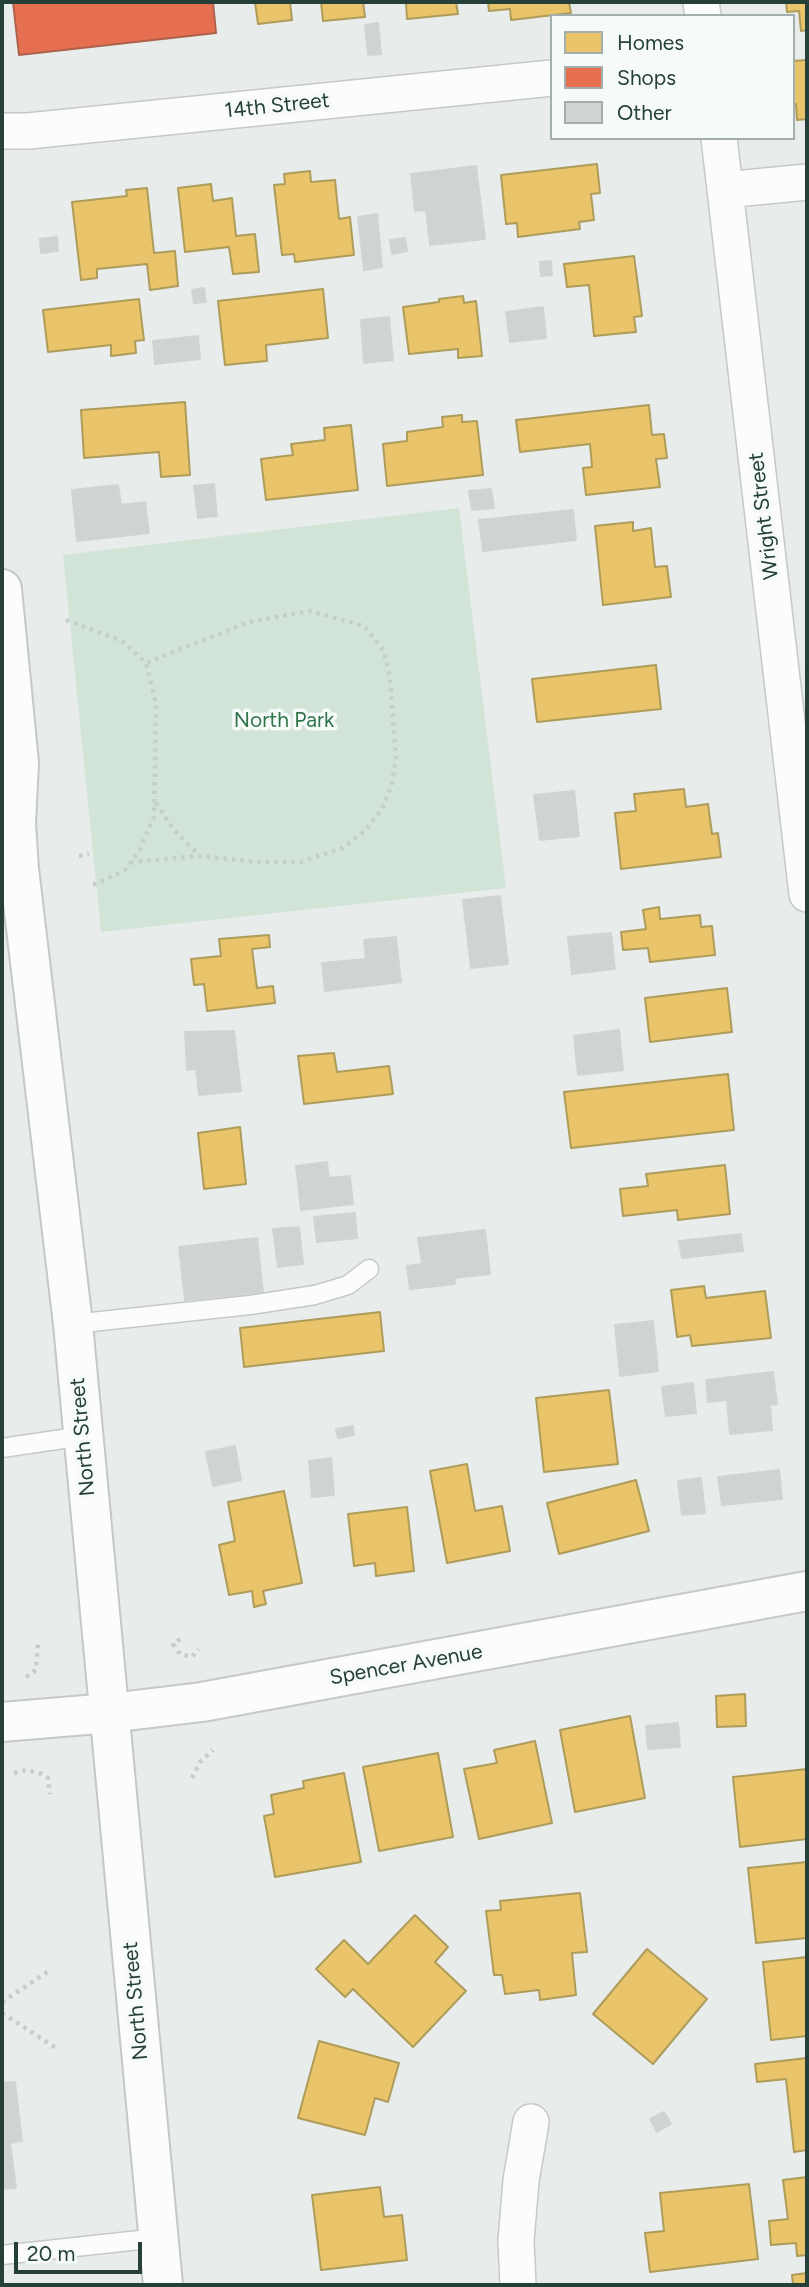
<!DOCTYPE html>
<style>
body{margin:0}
#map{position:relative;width:809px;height:2287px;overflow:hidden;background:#e8ecea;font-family:Figtree,sans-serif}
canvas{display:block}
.frame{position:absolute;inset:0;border:4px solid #253f39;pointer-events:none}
.legend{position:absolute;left:550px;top:14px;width:245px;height:126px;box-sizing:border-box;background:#f6faf8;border:2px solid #a2afac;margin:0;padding:9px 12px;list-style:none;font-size:21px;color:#253f39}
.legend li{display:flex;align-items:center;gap:14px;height:35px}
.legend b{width:35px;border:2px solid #a2afac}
.scale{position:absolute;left:14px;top:2242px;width:128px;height:32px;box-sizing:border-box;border:4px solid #253f39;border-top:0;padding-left:9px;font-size:21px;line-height:24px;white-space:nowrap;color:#253f39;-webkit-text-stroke:5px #f6faf8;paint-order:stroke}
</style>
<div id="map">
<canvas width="809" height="2287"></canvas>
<div class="frame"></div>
<ul class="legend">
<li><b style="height:19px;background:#e9c46a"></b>Homes</li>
<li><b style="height:19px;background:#e76f51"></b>Shops</li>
<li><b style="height:19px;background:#cfd3d2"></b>Other</li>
</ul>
<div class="scale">20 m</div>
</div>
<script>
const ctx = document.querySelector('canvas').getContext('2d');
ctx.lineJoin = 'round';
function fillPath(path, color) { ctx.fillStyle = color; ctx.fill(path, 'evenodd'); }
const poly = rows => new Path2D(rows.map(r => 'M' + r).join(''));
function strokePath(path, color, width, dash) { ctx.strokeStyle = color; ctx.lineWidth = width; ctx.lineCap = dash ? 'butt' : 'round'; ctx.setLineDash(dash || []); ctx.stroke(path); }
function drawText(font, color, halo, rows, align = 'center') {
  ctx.font = font + ' Figtree,sans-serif'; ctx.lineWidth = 7; ctx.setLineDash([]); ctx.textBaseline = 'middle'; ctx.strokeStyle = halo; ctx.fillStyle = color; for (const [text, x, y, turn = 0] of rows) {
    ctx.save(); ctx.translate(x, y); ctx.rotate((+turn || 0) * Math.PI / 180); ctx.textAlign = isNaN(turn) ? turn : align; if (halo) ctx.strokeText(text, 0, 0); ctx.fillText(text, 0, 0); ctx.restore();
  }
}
const green = poly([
 [459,508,506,888,101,932,63,555]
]);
const homes = poly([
 [255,2,290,2,292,20,258,24,255,2],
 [321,2,363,2,365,17,323,21,321,2],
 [406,2,456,2,458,14,407,19,406,2],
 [488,2,569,2,571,13,511,20,510,9,489,11,488,2],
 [786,2,807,2,807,30,801,31,799,11,787,12,786,2],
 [807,60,807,119,797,120,796,104,793,105,793,61,807,60],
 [597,164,600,193,591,194,594,220,579,222,580,229,518,237,517,223,506,224,501,175,597,164],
 [310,171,311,182,335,180,339,219,350,217,354,255,295,262,294,254,282,255,274,185,285,184,284,174,310,171],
 [211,184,213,201,232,198,236,236,255,234,259,272,233,274,229,247,185,252,178,188,211,184],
 [147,188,154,253,175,251,178,286,150,290,147,264,97,269,97,278,81,280,72,202,127,196,126,190,147,188],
 [634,256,642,316,634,317,636,332,594,336,589,285,567,287,564,264,634,256],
 [323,289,328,338,266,345,267,361,225,365,218,301,323,289],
 [463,296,464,303,476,301,482,356,458,358,458,349,409,354,403,307,439,302,439,299,463,296],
 [139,299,144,340,135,341,136,353,111,356,111,345,48,352,43,310,139,299],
 [185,402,190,475,161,477,159,452,84,458,81,410,185,402],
 [649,405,652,435,664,434,667,458,656,459,660,487,586,495,583,468,592,467,590,444,520,452,516,420,649,405],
 [462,415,462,422,477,421,483,475,387,486,383,444,407,441,407,432,443,427,442,417,462,415],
 [351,425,358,490,266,500,261,459,293,455,291,444,325,440,324,428,351,425],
 [633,522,633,531,651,528,655,567,667,566,671,597,603,605,595,526,633,522],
 [656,665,661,709,537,722,532,679,656,665],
 [684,789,686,807,708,804,712,834,718,833,721,857,621,869,615,813,636,811,634,794,684,789],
 [659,907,660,919,700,915,701,927,712,926,715,955,650,962,648,948,623,950,621,932,646,929,643,910,659,907],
 [269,935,270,947,252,949,257,988,273,986,275,1003,207,1011,204,984,194,985,191,959,221,956,219,939,269,935],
 [727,988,732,1032,650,1042,645,998,727,988],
 [334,1053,337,1072,389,1066,393,1094,304,1104,298,1056,334,1053],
 [728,1074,734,1130,571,1148,564,1092,728,1074],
 [240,1127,246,1184,204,1189,198,1133,240,1127],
 [725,1165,730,1214,678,1220,677,1210,623,1216,620,1189,648,1186,646,1174,725,1165],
 [704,1286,706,1298,765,1291,771,1338,692,1346,690,1335,677,1337,671,1290,704,1286],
 [380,1312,384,1351,244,1367,240,1328,380,1312],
 [609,1390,618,1464,544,1472,536,1398,609,1390],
 [467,1464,475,1511,502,1506,510,1551,447,1563,430,1471,467,1464],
 [636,1480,649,1531,559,1554,547,1503,636,1480],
 [284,1491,302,1583,263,1591,266,1604,254,1607,252,1591,229,1595,219,1545,235,1541,228,1502,284,1491],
 [407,1507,414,1571,376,1576,375,1563,354,1566,348,1514,407,1507],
 [745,1694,746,1726,717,1727,716,1696,745,1694],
 [630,1716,645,1798,575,1812,560,1730,630,1716],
 [535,1741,552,1823,479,1839,464,1769,497,1763,494,1750,535,1741],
 [438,1753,453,1837,379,1851,363,1767,438,1753],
 [807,1769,807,1839,740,1847,733,1777,807,1769],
 [344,1773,361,1862,275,1877,264,1816,274,1814,271,1795,304,1788,303,1781,344,1773],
 [807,1862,807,1938,756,1943,748,1868,807,1862],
 [580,1893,587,1952,572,1953,576,1995,540,2000,539,1990,505,1994,502,1975,494,1975,486,1911,501,1910,500,1901,580,1893],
 [415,1915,448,1947,435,1962,466,1991,413,2047,353,1989,345,1997,316,1969,344,1940,368,1964,415,1915],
 [647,1949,707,1999,653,2064,593,2014,647,1949],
 [807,1957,807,2036,771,2040,763,1962,807,1957],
 [319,2041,399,2063,388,2102,375,2098,365,2135,298,2118,319,2041],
 [807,2058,807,2150,794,2152,786,2079,757,2082,755,2064,807,2058],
 [807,2177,807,2255,797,2256,796,2243,771,2245,769,2221,788,2219,783,2180,807,2177],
 [749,2184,758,2259,650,2272,645,2233,664,2231,660,2193,749,2184],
 [380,2187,384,2217,402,2215,407,2260,321,2270,312,2195,380,2187],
 [807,2273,807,2285,793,2285,792,2275,807,2273]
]);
const shops = poly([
 [13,2,213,2,216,33,19,55,13,2]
]);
const building = poly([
 [378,23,381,54,368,55,365,25,378,23],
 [476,166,485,239,430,245,426,210,415,211,411,174,476,166],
 [377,214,382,267,364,270,358,217,377,214],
 [57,237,58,251,41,253,40,239,57,237],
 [405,238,407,251,392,254,390,240,405,238],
 [551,261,552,275,541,276,540,262,551,261],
 [204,288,206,302,194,303,192,290,204,288],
 [543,307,546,338,510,342,506,312,543,307],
 [389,317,393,360,364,363,361,320,389,317],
 [198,336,200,359,155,364,153,341,198,336],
 [214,484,217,516,198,518,194,486,214,484],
 [118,485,121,505,145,502,149,533,77,541,72,490,118,485],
 [491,489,494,508,472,510,469,491,491,489],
 [573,510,576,540,483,551,479,520,573,510],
 [574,791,579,836,540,840,534,795,574,791],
 [500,896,508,964,471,968,463,900,500,896],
 [611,933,615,969,572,974,568,937,611,933],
 [396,937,401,982,325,991,322,963,366,959,364,940,396,937],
 [619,1030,623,1070,578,1075,574,1036,619,1030],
 [234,1031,241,1091,199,1095,196,1069,187,1070,185,1032,234,1031],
 [327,1162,329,1178,350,1176,353,1204,301,1210,296,1166,327,1162],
 [355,1213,357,1238,317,1242,314,1217,355,1213],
 [299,1227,303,1264,278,1267,273,1229,299,1227],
 [485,1230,490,1274,454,1278,455,1284,410,1289,407,1266,422,1264,418,1238,485,1230],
 [741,1234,743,1251,682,1258,679,1241,741,1234],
 [257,1238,263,1292,185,1300,179,1247,257,1238],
 [653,1321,658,1371,620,1376,615,1325,653,1321],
 [773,1372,777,1404,770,1405,772,1430,730,1434,727,1400,708,1402,706,1380,773,1372],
 [693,1383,696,1413,666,1416,662,1387,693,1383],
 [353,1426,354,1435,338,1438,336,1429,353,1426],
 [235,1446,241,1480,213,1486,206,1452,235,1446],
 [331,1458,334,1495,312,1497,309,1461,331,1458],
 [779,1470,782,1499,722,1505,718,1477,779,1470],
 [701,1478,705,1513,682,1515,678,1481,701,1478],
 [678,1723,680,1747,648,1749,646,1726,678,1723],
 [2,2076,3,2083,15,2082,22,2141,10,2143,16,2188,2,2189,2,2076],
 [664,2112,671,2124,657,2132,650,2119,664,2112]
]);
const path = poly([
 [66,620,122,641,146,663,249,622,310,611,364,626,384,651,390,678,396,759,392,784,382,809,365,831,343,848,300,862,258,862,200,856,132,862],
 [156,803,173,829,199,855],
 [79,856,89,854],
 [93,885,125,870,140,849,154,817,156,704,146,663],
 [180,1639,173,1644,180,1654,192,1657,199,1649],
 [26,1677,36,1670,38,1643],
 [14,1773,27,1770,42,1774,48,1778,50,1794],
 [192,1778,200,1762,213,1750],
 [2,2002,49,1971],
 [2,2013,59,2050]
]);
const service = poly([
 [73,1324,250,1305,315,1295,348,1285,369,1269],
 [2,1448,83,1436],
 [2,2255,158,2238]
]);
const minor = poly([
 [701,2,703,16],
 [2,131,28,131,552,78],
 [719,138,807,894],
 [725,190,807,182],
 [518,2285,516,2241,521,2181,531,2122]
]);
const tertiary = poly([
 [2,1722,110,1713,202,1702,807,1591]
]);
const secondary = poly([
 [2,589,19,763,16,823,19,869,73,1324,163,2285]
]);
const streetNames = [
 ["14th Street",277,106,-6],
 ["Wright Street",764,516,-97],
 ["North Street",83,1437,-95],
 ["Spencer Avenue",406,1665,-10],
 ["North Street",136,2001,-95]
];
const parkNames = [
 ["North Park",284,721]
];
fillPath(green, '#d2e4d8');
fillPath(homes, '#e9c46a');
strokePath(homes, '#ae9c5b', 2);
fillPath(shops, '#e76f51');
strokePath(shops, '#ad614a', 2);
fillPath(building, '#cfd3d2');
strokePath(building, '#d0d5d3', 2);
strokePath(service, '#c5c9c7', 21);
strokePath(minor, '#c5c9c7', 38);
strokePath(tertiary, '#c5c9c7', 42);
strokePath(secondary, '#c3c9c7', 42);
strokePath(path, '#c6cecc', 4.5, [3.5, 5]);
strokePath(service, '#fcfcfc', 18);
strokePath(minor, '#fcfcfc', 35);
strokePath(tertiary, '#fcfcfc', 38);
strokePath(secondary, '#fcfcfc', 38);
drawText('21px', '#253f39', '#f6faf8', streetNames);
drawText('21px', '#31754d', '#f6faf8', parkNames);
</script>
